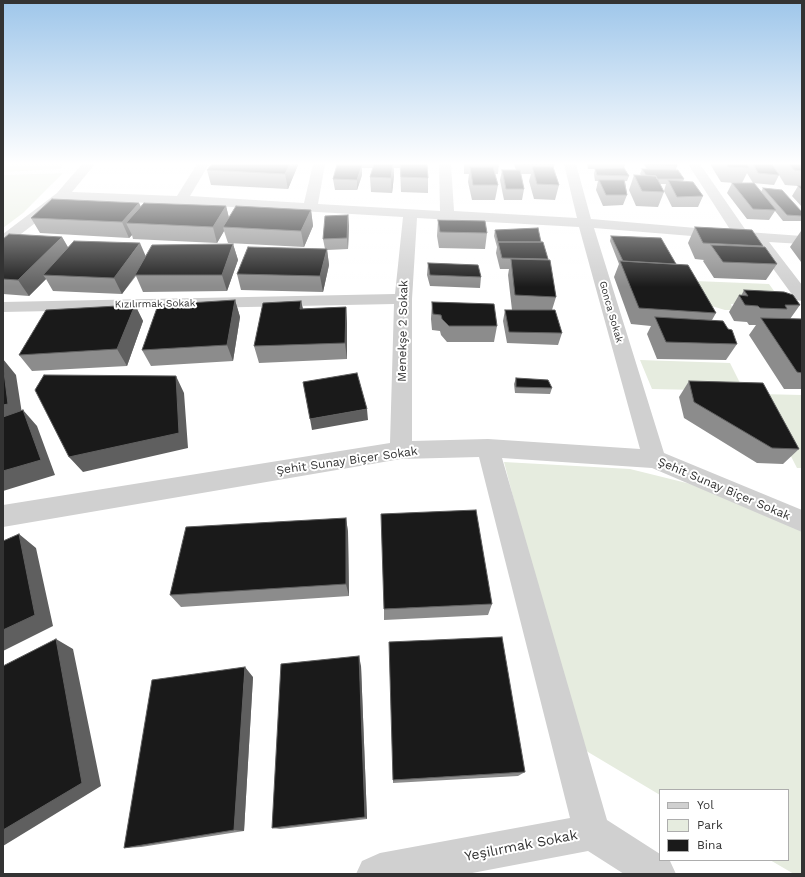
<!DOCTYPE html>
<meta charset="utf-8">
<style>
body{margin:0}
#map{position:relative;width:805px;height:877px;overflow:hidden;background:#fff;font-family:"Work Sans",sans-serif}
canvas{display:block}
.frame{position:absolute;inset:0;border:4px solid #333;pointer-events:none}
.legend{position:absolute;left:659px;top:789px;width:130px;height:72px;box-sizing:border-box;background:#fff;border:1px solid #adadad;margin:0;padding:5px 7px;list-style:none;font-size:12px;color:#333}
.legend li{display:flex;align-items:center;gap:8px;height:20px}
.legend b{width:20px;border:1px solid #adadad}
</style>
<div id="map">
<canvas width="805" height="877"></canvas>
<div class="frame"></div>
<ul class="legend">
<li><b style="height:5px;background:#d0d0d0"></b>Yol</li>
<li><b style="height:11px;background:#e6ecdf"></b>Park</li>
<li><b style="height:11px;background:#1a1a1a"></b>Bina</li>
</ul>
</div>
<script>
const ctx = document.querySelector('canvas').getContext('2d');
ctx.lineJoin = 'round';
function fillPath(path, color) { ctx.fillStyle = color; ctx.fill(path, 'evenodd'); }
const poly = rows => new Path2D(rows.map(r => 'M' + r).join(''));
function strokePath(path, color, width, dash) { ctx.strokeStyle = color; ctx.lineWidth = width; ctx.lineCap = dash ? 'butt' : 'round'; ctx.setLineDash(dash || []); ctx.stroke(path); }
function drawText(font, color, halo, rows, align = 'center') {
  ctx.font = font + ' "Work Sans",sans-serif'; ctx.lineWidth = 4; ctx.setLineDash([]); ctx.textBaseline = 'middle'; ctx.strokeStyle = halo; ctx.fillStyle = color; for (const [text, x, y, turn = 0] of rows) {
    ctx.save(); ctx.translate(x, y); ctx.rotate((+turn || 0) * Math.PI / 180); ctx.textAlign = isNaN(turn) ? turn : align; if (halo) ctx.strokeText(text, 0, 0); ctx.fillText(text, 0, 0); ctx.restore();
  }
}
const green = poly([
 [3,164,64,164,60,169,3,172],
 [63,173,23,213,3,228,3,175],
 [695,281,769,284,785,306,731,304,733,310,725,310,708,305],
 [640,360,730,363,744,391,652,389],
 [759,394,802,395,802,468,797,468],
 [504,462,630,469,711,489,802,531,802,874,794,874,770,860,788,860,788,790,660,790,660,795,578,746]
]);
const minor = poly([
 [82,164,95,164,72,192,177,196,197,164,209,164,190,196,304,203,313,164,325,164,318,204,440,211,439,164,451,164,454,211,577,218,564,164,576,164,591,219,731,231,688,164,700,164,747,232,802,236,802,244,769,242,802,285,802,301,796,300,753,241,594,228,664,453,802,510,802,532,652,468,502,458,607,820,660,854,660,860,670,861,676,874,624,874,588,851,467,874,356,874,362,861,380,853,570,818,479,457,401,459,3,527,3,505,390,443,394,304,3,312,3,302,395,294,403,217,181,204,65,200,8,244,3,245,3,234,57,193,82,164],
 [417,218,579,227,640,449,488,439,412,441,412,299,417,218]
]);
const wall = poly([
 [212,164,298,164,298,165,288,189,211,185,207,170],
 [336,164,427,164,428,178,428,193,401,192,400,168,394,168,394,176,392,193,371,192,370,177,373,168,362,168,362,175,357,190,335,190,333,179,336,167],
 [464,164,499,164,498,174,495,174,498,185,495,200,472,200,468,182,469,174,464,174],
 [514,164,554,164,554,169,559,185,555,200,534,199,529,181,531,174,521,174,524,189,522,200,504,200,500,180,502,170,516,170,514,165],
 [587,164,625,164,624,168,629,176,627,181,625,181,627,195,623,205,603,206,596,190,598,181,595,181,594,174,595,169,588,169],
 [643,164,676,164,677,166,676,170,684,179,683,181,703,196,698,207,672,207,664,191,666,184,660,184,664,192,658,207,636,206,629,190,634,175,641,175,640,174,642,169,647,169],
 [710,164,772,164,773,165,774,164,802,164,802,207,792,196,798,186,785,185,779,175,774,185,753,183,747,173,742,183,761,192,763,188,802,212,802,221,783,221,775,211,769,220,747,219,727,193,732,183,736,183,721,182],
 [139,203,141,207,226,206,229,218,311,210,313,226,304,247,228,243,224,231,217,243,133,239,132,235,129,238,40,233,31,218],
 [348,215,349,226,348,249,327,250,329,265,323,292,241,290,237,274,325,249,323,239],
 [438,220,487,233,485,249,439,248,437,236],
 [695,227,763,246,762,247,777,264,766,280,714,278,703,261,704,260,695,259,688,243],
 [495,230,541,242,548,259,556,297,552,310,562,333,558,345,507,343,503,321,505,310,512,310,508,275,509,269,500,269,496,253,497,247,494,236],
 [801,231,802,231,802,262,801,262,790,247],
 [611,236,676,264,716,313,712,320,737,344,726,360,657,359,647,334,651,326,631,324,614,277,619,264,610,241],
 [62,237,68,247,146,256,233,244,238,260,227,291,143,292,136,276,122,294,53,291,46,279,29,296,3,294,3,239],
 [428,263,481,277,480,288,430,286,427,275],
 [744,290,800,305,790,319,802,319,802,389,784,389,749,335,756,325,749,325,747,322,734,321,729,312,739,295,741,296],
 [235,300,240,317,233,361,151,366,142,350],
 [301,301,303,309,346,307,347,324,347,359,259,363,254,346],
 [432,302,497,326,494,342,447,342,441,335,440,331,432,330,431,319],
 [135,305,143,321,127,366,32,371,19,355],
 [516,378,552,388,550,394,515,393,514,384],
 [689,381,799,449,783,464,757,463,684,418,679,397],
 [346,518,348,532,349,596,181,607,170,595],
 [492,604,488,615,384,620,384,609],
 [361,666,367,819,280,829,272,828],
 [253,677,244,831,141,847,124,848],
 [525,772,518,776,393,783,393,780]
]);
const shadedWall = poly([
 [290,164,298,164,298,165,288,189,285,174],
 [393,164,394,176,392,193,391,178],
 [362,165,362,175,357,190,357,180],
 [139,203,146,219,126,223,132,235,129,238,122,222],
 [226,206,230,222,223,227,224,231,217,243,213,227],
 [311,210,313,226,304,247,301,231],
 [348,215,349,226,348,249,347,238],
 [62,237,71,253,43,275,46,279,29,296,18,280],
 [140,243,147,259,122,294,114,278],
 [233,244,238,260,227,291,222,275],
 [327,249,329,265,323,292,320,276],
 [235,300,240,317,233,361,227,345],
 [301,301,305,318,300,309],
 [135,305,143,321,127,366,117,349],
 [346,307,347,324,347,359,345,343],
 [3,359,16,375,23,420,3,426],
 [176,376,184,393,188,448,83,472,69,457],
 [367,409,368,420,312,430,310,419],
 [23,410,37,426,55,475,3,491,3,471],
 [346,518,348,532,349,596,346,584],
 [19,534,36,548,53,626,3,651,3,630],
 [56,639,73,649,101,786,3,846,3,830],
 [359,656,361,666,367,819,365,817],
 [245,667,253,677,244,831,234,830]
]);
const building = poly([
 [212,164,290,164,285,174,207,170,212,164],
 [374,164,393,164,391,178,370,177,374,164],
 [400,164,427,164,428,178,401,177,400,164],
 [522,164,554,164,555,165,522,164],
 [648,164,676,164,677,166,649,165,648,164],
 [726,164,747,164,749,168,728,167,726,164],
 [753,164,772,164,779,175,758,173,753,164],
 [789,164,802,164,802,171,794,170,789,164],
 [337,165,362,165,357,180,333,179,337,165],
 [532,166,553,167,559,185,537,184,532,166],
 [470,167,493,167,498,185,473,185,470,167],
 [624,168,629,176,597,175,595,169,624,168],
 [642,169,678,170,684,179,657,179,656,176,646,175,642,169],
 [502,170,520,170,524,189,506,189,502,170],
 [634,175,656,176,664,192,642,191,634,175],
 [599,180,624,180,627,195,606,195,599,180],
 [668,180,693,182,703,196,677,197,668,180],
 [732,183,754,183,776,210,753,209,732,183],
 [798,186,802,186,802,190,798,186],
 [763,188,782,190,802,212,802,216,787,215,763,188],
 [52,199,139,203,122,222,31,218,52,199],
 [144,203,226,206,213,227,126,223,144,203],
 [236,206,311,210,301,231,223,227,236,206],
 [348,215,347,238,323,239,325,216,348,215],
 [438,220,485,221,487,233,440,232,438,220],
 [695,227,752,230,763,246,703,243,695,227],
 [538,228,541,242,498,242,495,230,538,228],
 [9,234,62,237,18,280,3,279,3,239,9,234],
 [611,236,661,238,676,264,623,261,611,236],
 [74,241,140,243,114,278,43,275,74,241],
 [498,242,543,242,548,259,502,258,498,242],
 [233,244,222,275,135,275,152,245,233,244],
 [711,245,765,247,777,264,723,262,711,245],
 [248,247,327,249,320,276,237,274,248,247],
 [511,259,550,260,556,297,515,295,511,259],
 [620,261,688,265,716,313,639,308,620,261],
 [428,263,478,265,481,277,430,275,428,263],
 [744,290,784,292,793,295,800,305,785,305,787,309,760,308,758,306,745,305,739,295,748,296,744,290],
 [235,300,227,345,142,350,158,305,235,300],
 [301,301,300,309,346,307,345,343,254,346,263,303,301,301],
 [432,302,494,304,497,326,449,326,442,319,441,315,433,314,432,302],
 [135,305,117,349,19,355,46,310,135,305],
 [505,310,555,310,562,333,509,332,505,310],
 [655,317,723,321,728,329,732,330,737,344,666,342,655,317],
 [761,318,802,319,802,373,797,372,761,318],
 [3,364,8,404,3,405,3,364],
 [357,373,367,409,310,419,303,382,357,373],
 [44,375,176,376,179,433,69,457,35,390,44,375],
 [516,378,548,380,552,388,516,387,516,378],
 [689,381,763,383,799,449,772,448,694,402,689,381],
 [23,410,41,460,3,471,3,417,23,410],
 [476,510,492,604,384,609,381,514,476,510],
 [346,518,346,584,170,595,186,527,346,518],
 [19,534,35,615,3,630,3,541,19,534],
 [502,637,525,772,393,780,389,642,502,637],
 [56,639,82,783,3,830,3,666,56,639],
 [359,656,365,817,272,828,281,664,359,656],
 [245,667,234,830,124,848,152,680,245,667]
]);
const farStreetnames = [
 ["Kızılırmak Sokak",155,304,-1],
 ["Gonca Sokak",611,312,74]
];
const streetNames = [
 ["Menekşe 2 Sokak",403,331,-89],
 ["Şehit Sunay Biçer Sokak",347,461,-8],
 ["Şehit Sunay Biçer Sokak",724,489,23]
];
const nearStreetnames = [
 ["Yeşilırmak Sokak",521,846,-11]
];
fillPath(green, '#e6ecdf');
fillPath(minor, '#d0d0d0');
fillPath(wall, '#8c8c8c');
fillPath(shadedWall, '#5f5f5f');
fillPath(building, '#1a1a1a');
strokePath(building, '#5f5f5f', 1);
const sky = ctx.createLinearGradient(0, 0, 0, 287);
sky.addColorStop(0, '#9ec6ea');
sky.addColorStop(0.57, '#fff');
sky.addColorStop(1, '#ffffff00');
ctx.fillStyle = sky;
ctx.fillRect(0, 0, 805, 287);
drawText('10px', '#333', '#fff', farStreetnames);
drawText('12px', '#333', '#fff', streetNames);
drawText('14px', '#333', '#fff', nearStreetnames);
</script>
